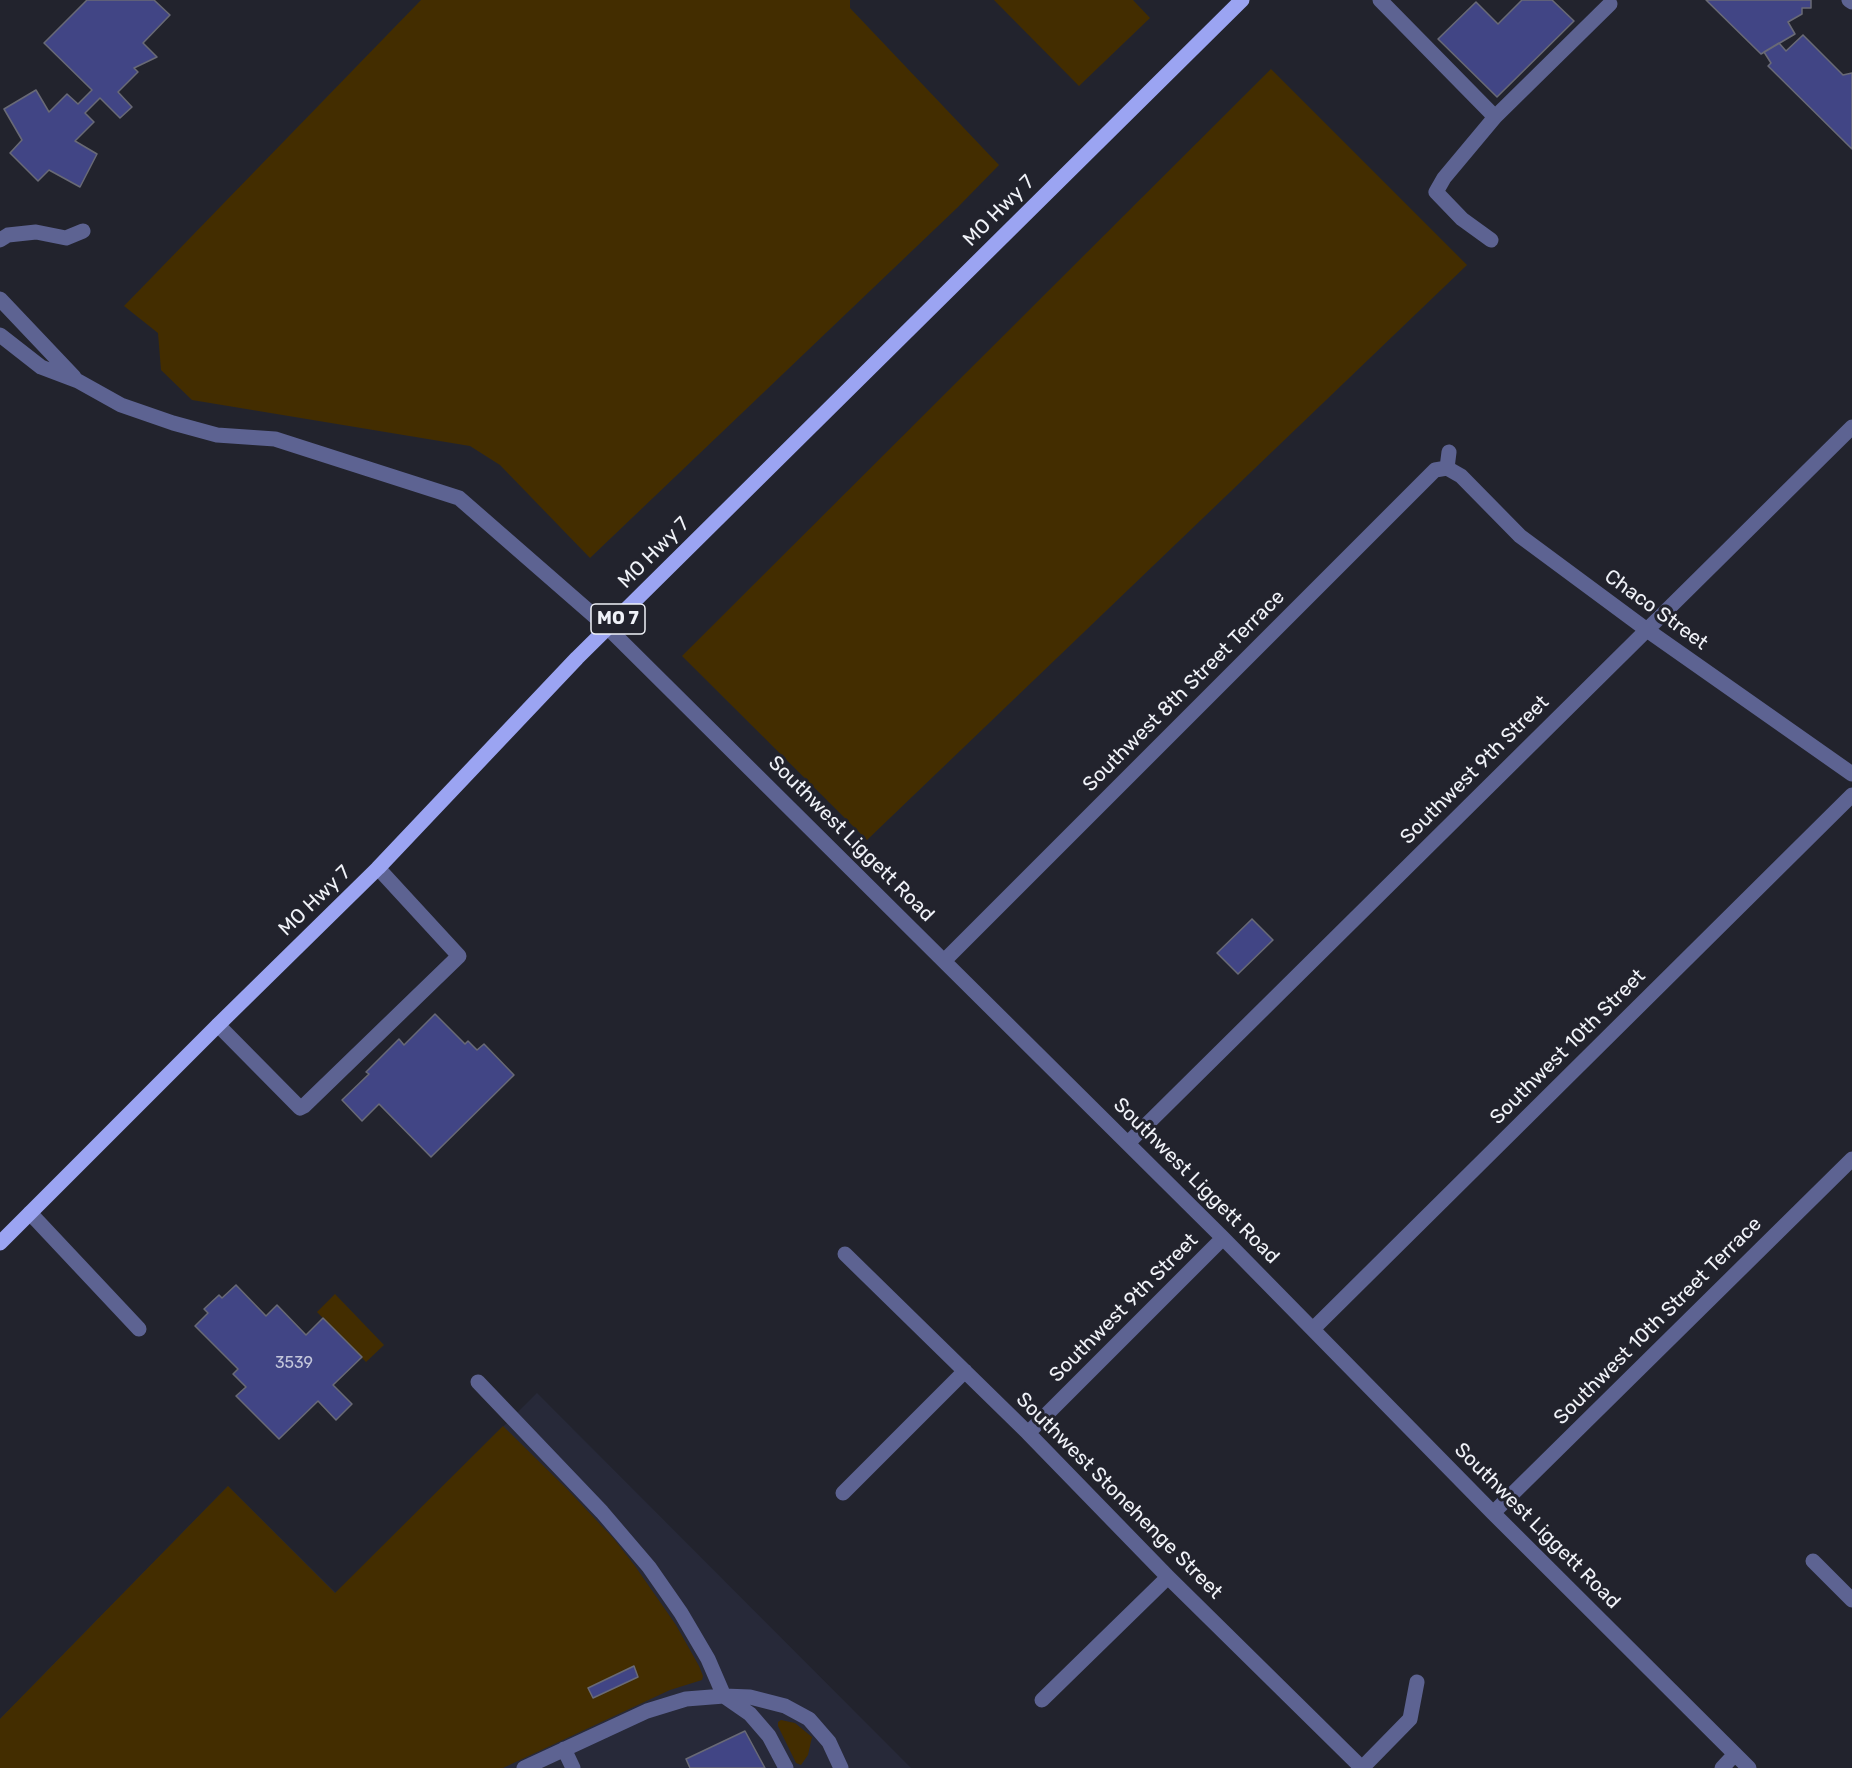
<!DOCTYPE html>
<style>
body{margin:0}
canvas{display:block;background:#22232d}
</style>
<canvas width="1852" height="1768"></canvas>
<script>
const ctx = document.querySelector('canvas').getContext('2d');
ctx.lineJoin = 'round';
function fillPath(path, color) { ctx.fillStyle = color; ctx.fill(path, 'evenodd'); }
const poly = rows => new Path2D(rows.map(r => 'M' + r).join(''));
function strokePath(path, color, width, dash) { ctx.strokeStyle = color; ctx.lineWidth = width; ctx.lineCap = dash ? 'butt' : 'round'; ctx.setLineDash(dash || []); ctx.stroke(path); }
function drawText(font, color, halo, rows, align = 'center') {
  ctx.font = font + ' Rubik,sans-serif'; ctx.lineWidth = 6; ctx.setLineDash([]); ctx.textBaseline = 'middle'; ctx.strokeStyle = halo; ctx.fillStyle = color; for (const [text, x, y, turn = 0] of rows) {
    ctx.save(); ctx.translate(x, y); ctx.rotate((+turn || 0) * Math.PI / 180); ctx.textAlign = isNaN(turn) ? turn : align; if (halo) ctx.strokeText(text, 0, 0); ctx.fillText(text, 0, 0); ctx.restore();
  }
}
const built = poly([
 [537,1393,911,1768,0,1768,0,1719,228,1486,336,1593]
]);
const green = poly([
 [421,0,850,0,850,8,999,165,958,207,590,558,500,465,470,446,192,400,161,370,158,333,124,306],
 [994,0,1133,0,1150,18,1079,86],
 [1271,69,1467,265,867,840,682,656],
 [335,1294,384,1345,366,1362,317,1312],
 [503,1426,567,1489,614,1539,635,1566,676,1625,699,1666,703,1676,702,1680,670,1690,503,1768,0,1768,0,1719,228,1486,335,1593],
 [634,1667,638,1677,593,1698,588,1689],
 [781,1720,795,1723,812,1737,808,1755,801,1765,796,1763,778,1726,778,1722]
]);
const building = poly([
 [87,0,154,0,170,15,143,43,157,57,134,68,138,72,118,92,132,107,120,118,100,98,85,113,94,122,75,141,97,154,80,187,49,170,38,181,10,153,22,140,4,109,36,90,49,112,67,94,78,104,92,90,44,43,87,0],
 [1522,0,1552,0,1574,21,1497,97,1438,39,1476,2,1498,24,1522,0],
 [1706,0,1811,0,1811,8,1802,8,1802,14,1788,22,1795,34,1761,54,1706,0],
 [1803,35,1843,75,1852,73,1852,149,1768,66,1771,63,1764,52,1779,43,1786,51,1803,35],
 [1252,919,1273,940,1238,974,1217,953,1252,919],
 [435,1014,465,1044,468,1041,477,1050,484,1044,514,1075,431,1157,379,1104,362,1121,342,1100,369,1074,366,1072,399,1039,404,1045,435,1014],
 [236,1285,266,1316,277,1305,306,1335,323,1318,362,1357,333,1385,352,1404,336,1420,318,1401,279,1439,236,1396,246,1387,233,1374,238,1369,195,1326,208,1313,204,1309,219,1295,222,1298,236,1285],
 [634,1666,638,1677,593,1698,588,1688,634,1666],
 [745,1731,765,1768,690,1768,686,1759,745,1731]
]);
const minor = poly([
 [1380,0,1495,117,1444,178,1436,192,1462,219,1491,240],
 [1849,0,1852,2],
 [1495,117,1610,4],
 [0,240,8,235,36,232,66,238,83,231],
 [0,299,74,377],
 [0,335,41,367,78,381,121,405,173,423,217,435,275,439,459,498,608,628,1223,1238,1493,1513,1749,1768],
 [1447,468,1461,476,1520,536,1647,630,1852,774],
 [944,961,1435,470,1447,468,1449,452],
 [218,1025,300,1108,304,1106,459,956,378,868],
 [1128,1143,1852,427],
 [30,1213,139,1329],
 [845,1254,1028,1433,1168,1577,1362,1768],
 [1313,1329,1852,795],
 [478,1382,602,1512,649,1567,681,1613,708,1659,724,1696,750,1714,769,1736,786,1768],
 [1028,1433,1223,1238],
 [843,1493,965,1371],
 [1493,1513,1852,1159],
 [1813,1561,1852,1600],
 [1042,1700,1168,1577],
 [564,1749,573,1768],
 [524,1768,647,1711,686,1699,724,1696,750,1697,785,1706,809,1719,829,1742,841,1768],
 [1362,1768,1410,1719,1417,1682],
 [1722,1768,1735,1754]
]);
const major = poly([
 [0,1243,218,1025,378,868,577,658,1242,0]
]);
const numberNames = [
 ["3539",294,1363]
];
const shields = [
 [618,619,54]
];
const shieldNames = [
 ["MO 7",618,619]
];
const streetNames = [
 ["MO Hwy 7",999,211,-45],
 ["MO Hwy 7",654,553,-45],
 ["Chaco Street",1656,610,36],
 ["Southwest 8th Street Terrace",1184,691,-45],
 ["Southwest 9th Street",1475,770,-45],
 ["Southwest Liggett Road",851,839,45],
 ["MO Hwy 7",315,901,-44],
 ["Southwest 10th Street",1568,1047,-45],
 ["Southwest Liggett Road",1196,1181,45],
 ["Southwest 9th Street",1124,1308,-45],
 ["Southwest 10th Street Terrace",1658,1321,-45],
 ["Southwest Stonehenge Street",1119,1496,45],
 ["Southwest Liggett Road",1537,1526,45]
];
fillPath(built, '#272939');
fillPath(green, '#432d00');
fillPath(building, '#414585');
strokePath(building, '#696a76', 1.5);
strokePath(minor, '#5d6392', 15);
strokePath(major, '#9ba4f2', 15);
drawText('16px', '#c4c7db', null, numberNames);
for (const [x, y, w] of shields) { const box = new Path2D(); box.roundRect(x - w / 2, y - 15, w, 30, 4.5); ctx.fillStyle = '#22232d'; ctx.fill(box); strokePath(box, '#f0f2f8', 1.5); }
drawText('bold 18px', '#f0f2f8', null, shieldNames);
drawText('20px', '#f0f2f8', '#22232d', streetNames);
</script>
